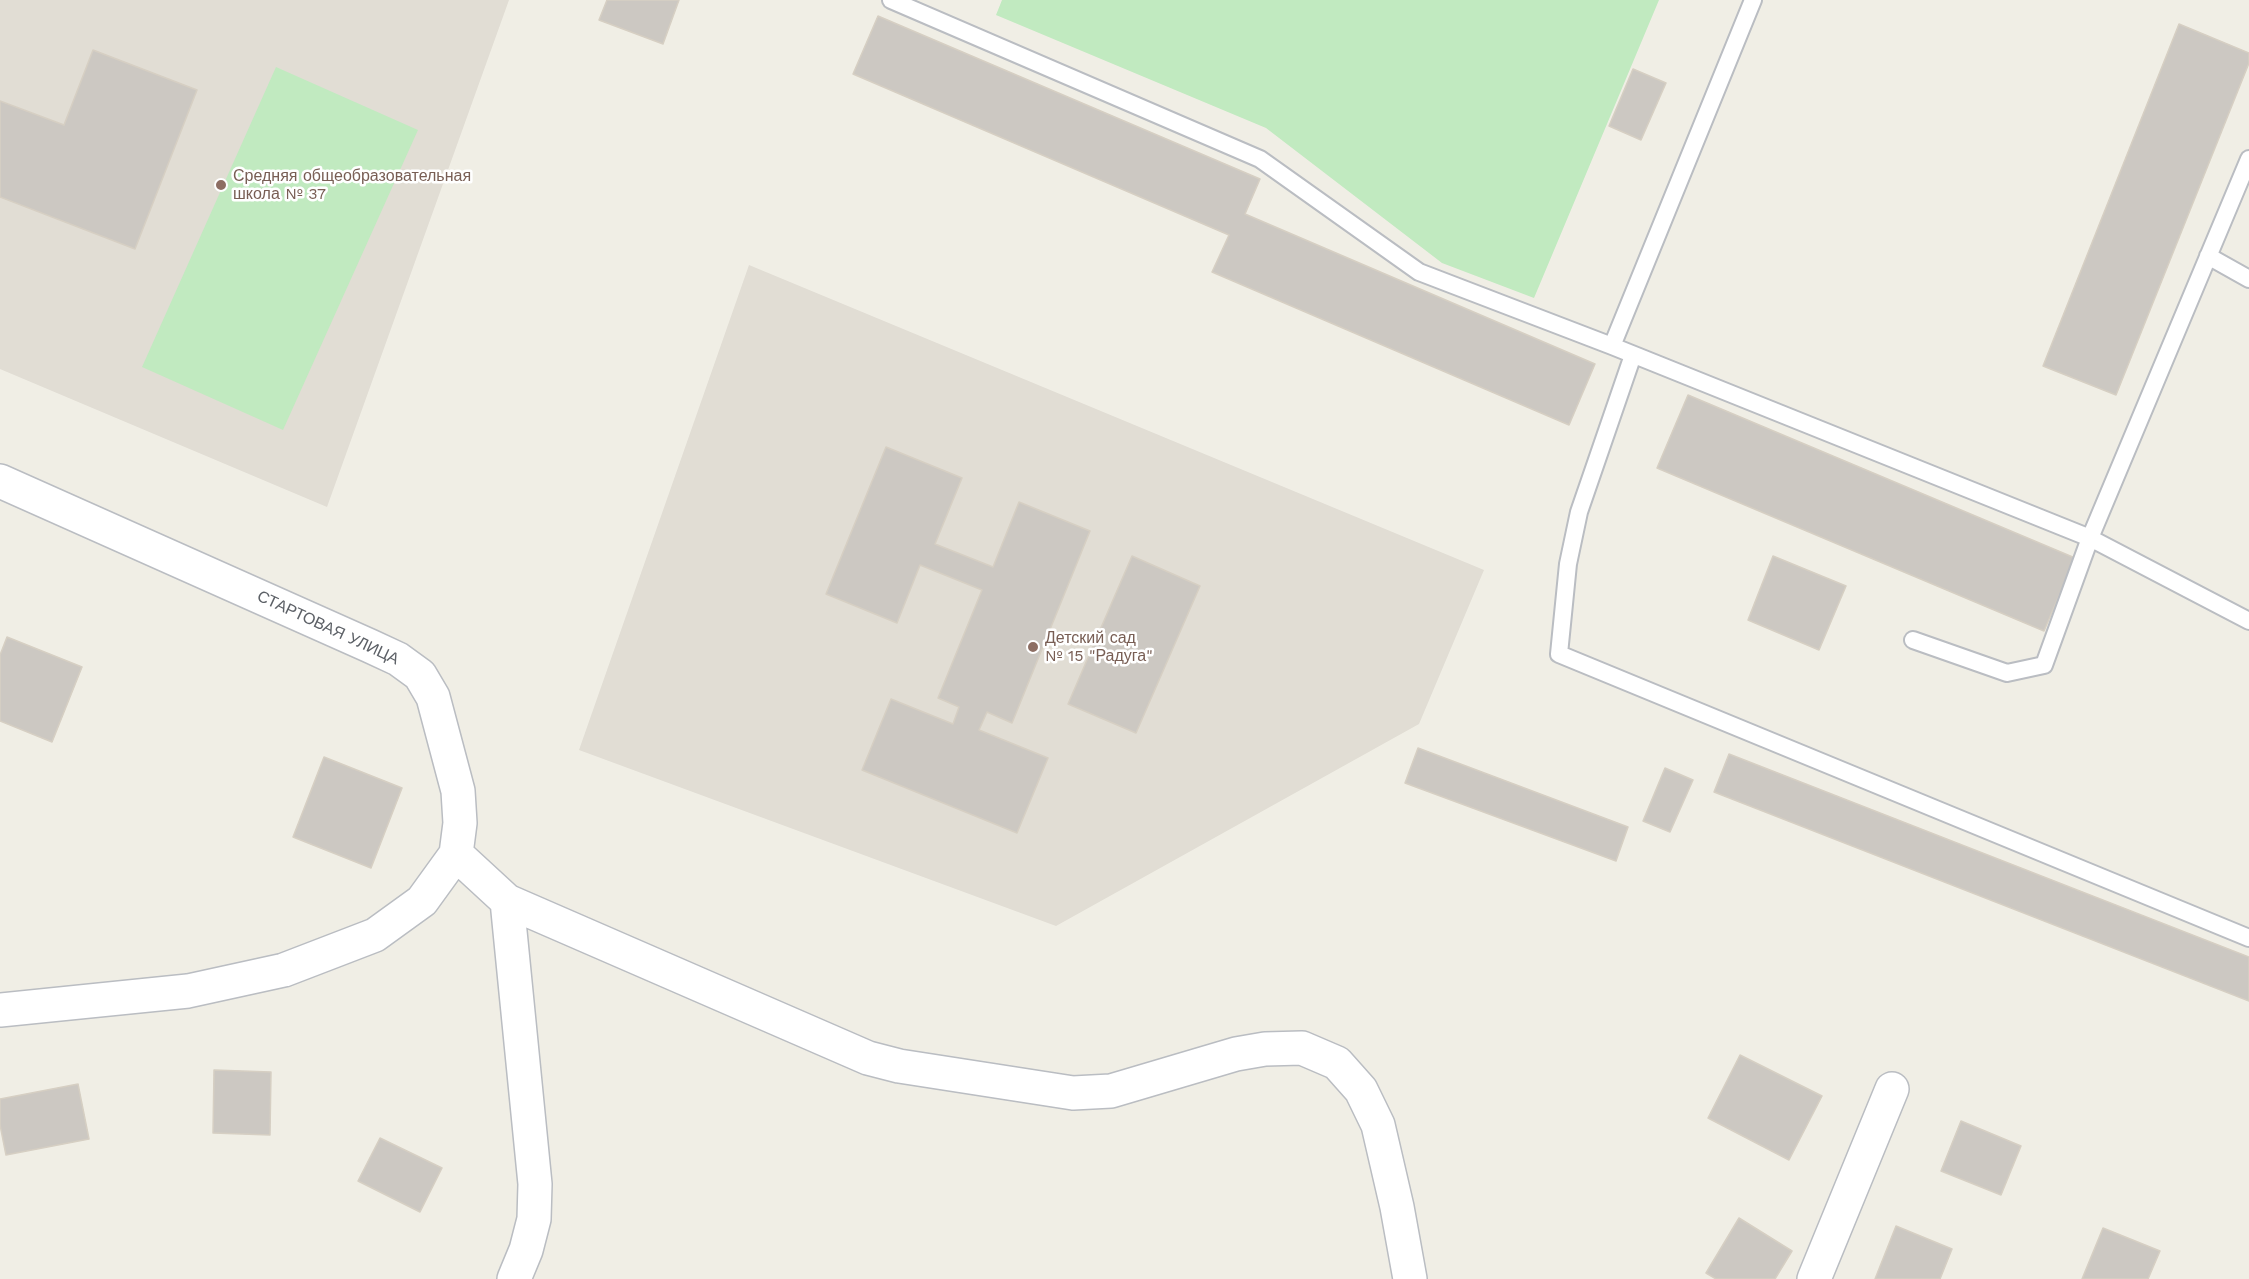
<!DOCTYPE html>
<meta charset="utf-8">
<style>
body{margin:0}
canvas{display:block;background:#f0eee5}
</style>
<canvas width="2249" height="1279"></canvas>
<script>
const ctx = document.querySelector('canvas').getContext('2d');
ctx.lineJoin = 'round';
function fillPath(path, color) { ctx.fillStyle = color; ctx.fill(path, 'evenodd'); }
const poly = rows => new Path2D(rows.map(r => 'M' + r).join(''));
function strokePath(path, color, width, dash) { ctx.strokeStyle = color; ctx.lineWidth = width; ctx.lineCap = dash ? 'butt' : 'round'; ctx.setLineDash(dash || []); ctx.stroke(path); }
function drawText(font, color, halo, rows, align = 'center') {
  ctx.font = font + ' "Work Sans",sans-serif'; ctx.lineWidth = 5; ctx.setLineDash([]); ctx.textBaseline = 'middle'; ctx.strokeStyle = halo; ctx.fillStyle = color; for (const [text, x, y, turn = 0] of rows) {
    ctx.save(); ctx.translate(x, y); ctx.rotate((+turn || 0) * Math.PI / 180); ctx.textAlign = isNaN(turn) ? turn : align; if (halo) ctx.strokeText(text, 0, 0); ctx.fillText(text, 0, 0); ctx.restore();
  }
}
const education = poly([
 [0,0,509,0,327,507,0,369],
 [749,265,1484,570,1419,724,1056,926,579,750]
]);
const green = poly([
 [1002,0,1659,0,1534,298,1442,263,1266,128,996,15],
 [276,67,418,130,283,430,142,367]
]);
const building = poly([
 [607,0,679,0,663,44,599,20,607,0],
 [878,16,1260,179,1245,214,1595,364,1569,425,1212,272,1229,235,853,74,878,16],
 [2179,24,2249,53,2249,63,2116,395,2043,366,2179,24],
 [93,50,197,90,135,249,0,197,0,101,64,125,93,50],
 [1633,69,1666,83,1641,140,1609,126,1633,69],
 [1688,395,2075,558,2044,631,1657,468,1688,395],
 [886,447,962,478,935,544,993,567,1019,502,1090,531,1012,723,987,712,979,730,1048,758,1017,833,862,770,891,699,953,724,959,707,938,698,982,590,920,565,897,623,826,594,886,447],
 [1132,556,1200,586,1136,733,1068,704,1132,556],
 [1773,556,1846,586,1819,650,1748,620,1773,556],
 [7,637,82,667,52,742,0,721,0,655,7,637],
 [1418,748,1628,827,1616,861,1405,783,1418,748],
 [1729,754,2249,957,2249,1001,1714,792,1729,754],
 [324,757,402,788,371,868,293,837,324,757],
 [1665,768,1693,780,1670,832,1643,821,1665,768],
 [1740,1055,1822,1096,1789,1160,1708,1118,1740,1055],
 [214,1070,271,1072,270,1135,213,1133,214,1070],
 [78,1084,89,1139,6,1155,0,1125,0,1099,78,1084],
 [1961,1121,2021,1146,2001,1195,1941,1171,1961,1121],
 [380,1138,442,1168,420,1212,358,1181,380,1138],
 [1739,1218,1792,1251,1775,1279,1716,1279,1706,1273,1739,1218],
 [1896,1226,1952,1249,1940,1279,1875,1279,1896,1226],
 [2103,1228,2160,1251,2148,1279,2082,1279,2103,1228]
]);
const service = poly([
 [891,0,1260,159,1419,272,1612,346,2090,538,2249,621],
 [2208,256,2249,279],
 [1612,346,1753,0],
 [1633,355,1579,512,1568,564,1559,654,2249,938],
 [1913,640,2007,673,2044,665,2090,538,2249,159]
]);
const minor = poly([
 [0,481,370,646,398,659,420,675,433,697,458,791,460,823,456,854,422,901,375,935,284,970,188,991,0,1010],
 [456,854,507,901,535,1184,534,1219,526,1250,514,1279],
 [507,901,868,1058,899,1066,1073,1093,1111,1091,1236,1054,1265,1049,1302,1048,1337,1063,1361,1090,1378,1125,1397,1207,1410,1279],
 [1814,1279,1892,1089]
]);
const markers = [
 [221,185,6,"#8d6e63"],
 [1033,647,6,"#8d6e63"]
];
const educationNames = [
 ["Средняя общеобразовательная",233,176],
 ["школа № 37",233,194],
 ["Детский сад",1045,638],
 ["№ 15 \"Радуга\"",1045,656]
];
const streetNames = [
 ["СТАРТОВАЯ УЛИЦА",328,628,25]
];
fillPath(education, '#e1ddd4');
fillPath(green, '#c1eac0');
fillPath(building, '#ccc8c2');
strokePath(building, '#d6cfc3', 1.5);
strokePath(service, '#babdc2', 20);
strokePath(minor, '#babdc2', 36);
strokePath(service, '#fff', 16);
strokePath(minor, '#fff', 33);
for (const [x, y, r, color] of markers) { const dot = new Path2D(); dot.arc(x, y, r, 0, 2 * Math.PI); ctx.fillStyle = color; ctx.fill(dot); strokePath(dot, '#fff', 2); }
drawText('16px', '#785e54', '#fff', educationNames, 'left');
drawText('16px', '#5d6167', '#fff', streetNames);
</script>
